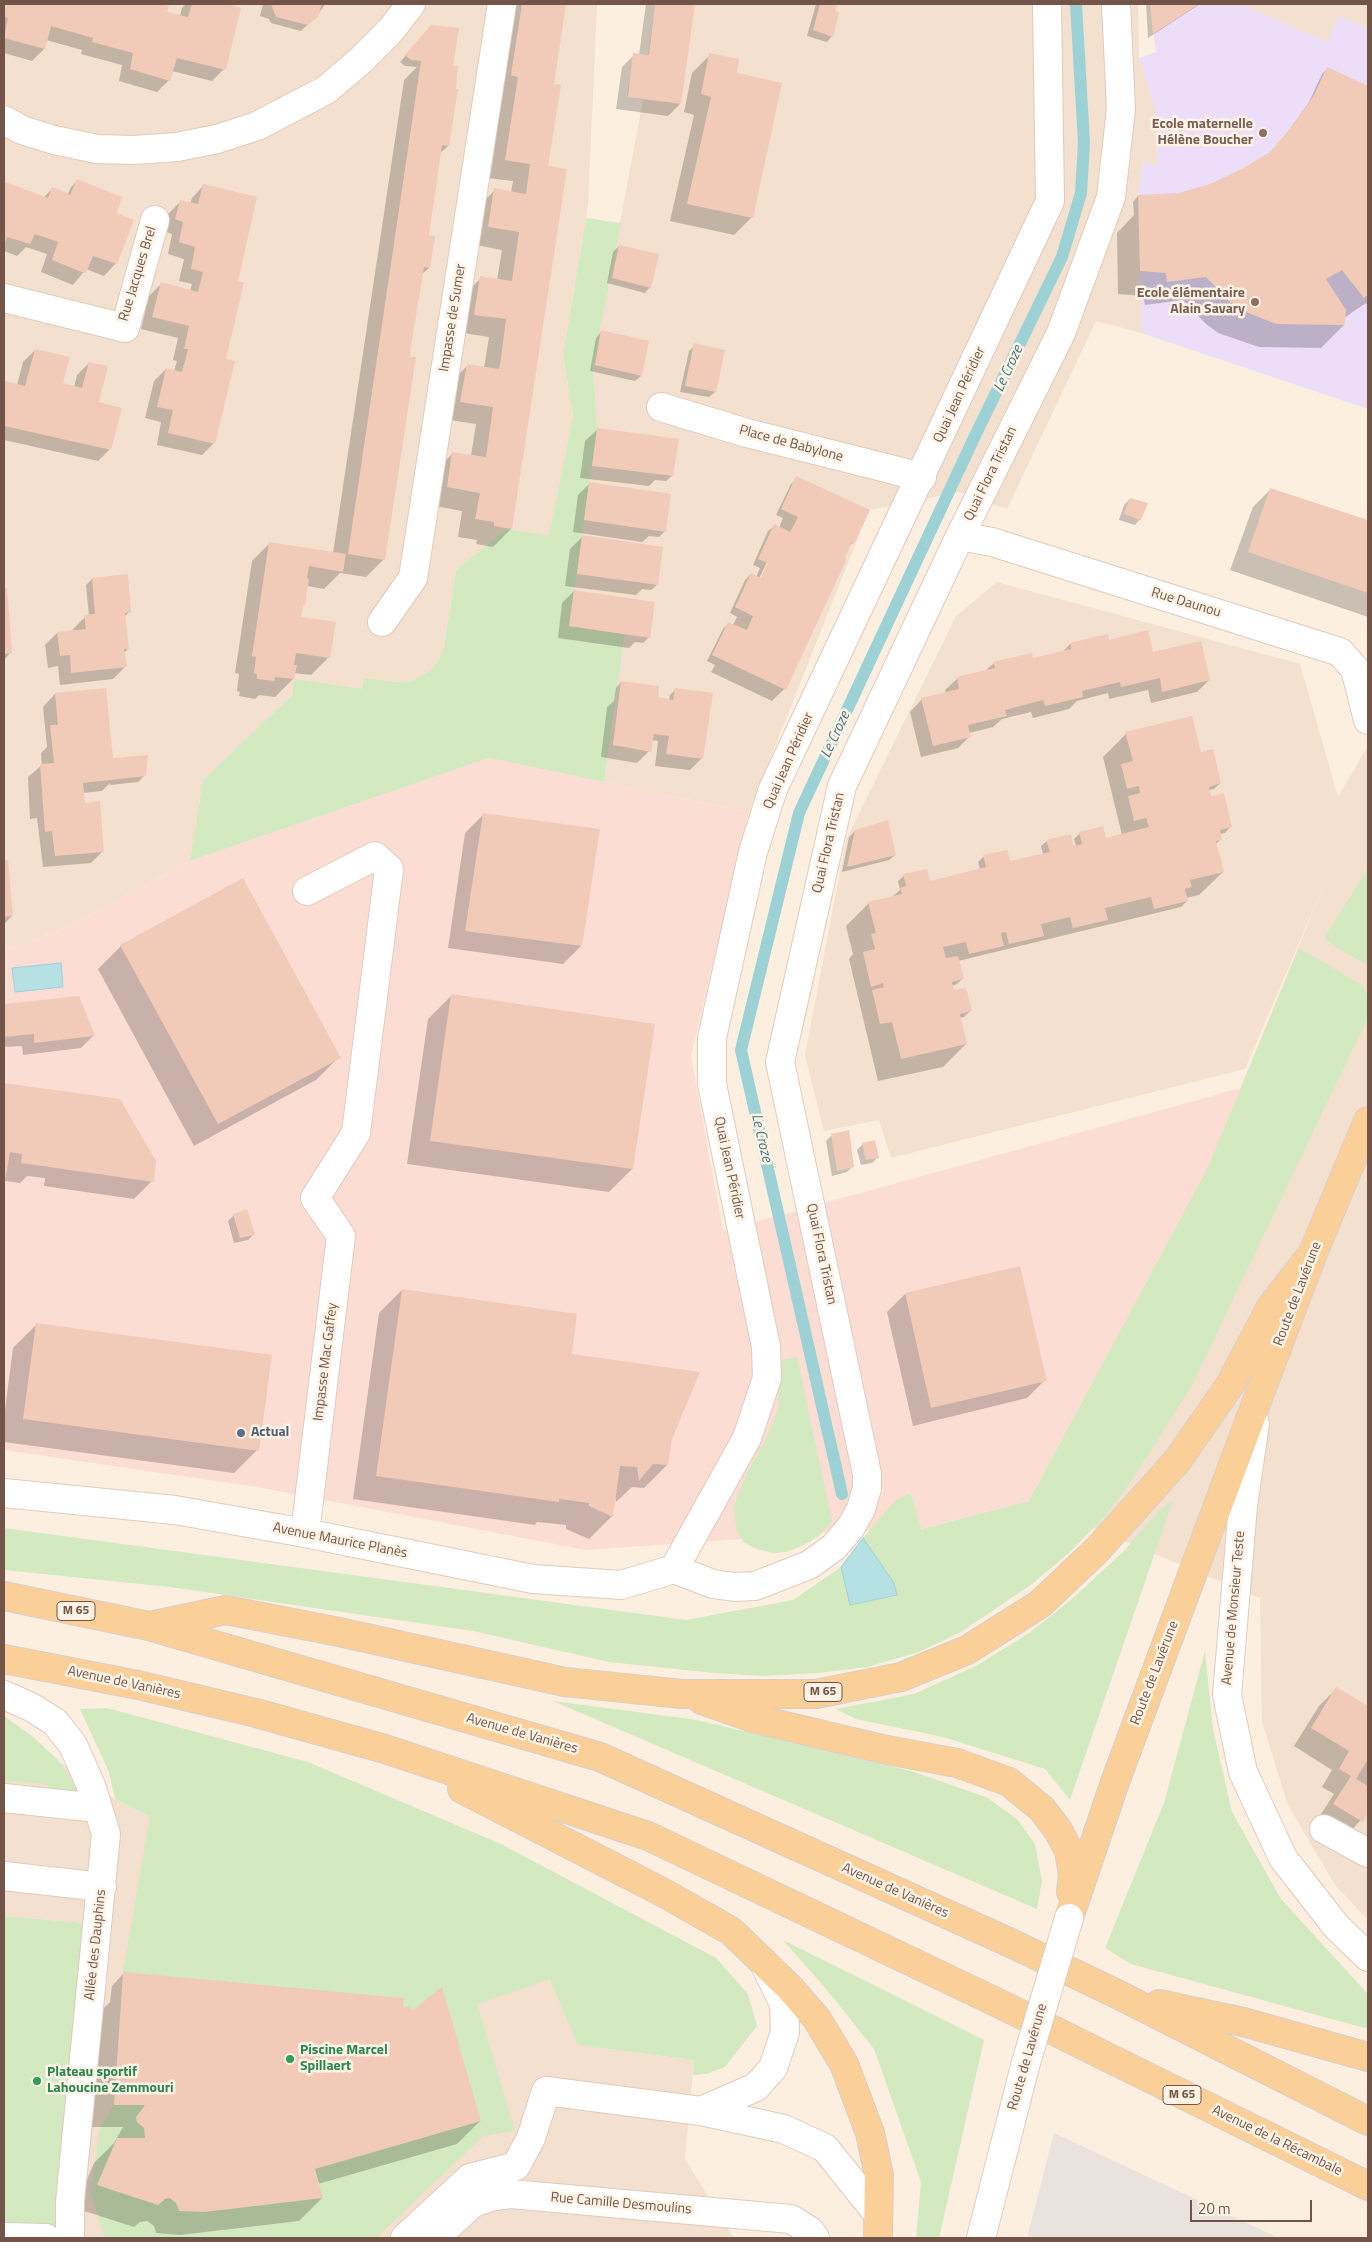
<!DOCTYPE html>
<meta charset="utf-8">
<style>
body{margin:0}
#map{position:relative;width:1372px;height:2242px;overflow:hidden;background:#fcefe0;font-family:"Titillium Web",sans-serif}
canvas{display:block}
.frame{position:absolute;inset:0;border:5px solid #725448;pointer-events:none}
.scale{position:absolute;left:1190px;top:2200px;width:122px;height:22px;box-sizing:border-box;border:2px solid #725448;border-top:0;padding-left:6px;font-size:15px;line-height:18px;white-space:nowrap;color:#725448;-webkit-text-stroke:4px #fff3e6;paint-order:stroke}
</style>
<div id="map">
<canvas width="1372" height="2242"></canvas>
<div class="frame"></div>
<div class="scale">20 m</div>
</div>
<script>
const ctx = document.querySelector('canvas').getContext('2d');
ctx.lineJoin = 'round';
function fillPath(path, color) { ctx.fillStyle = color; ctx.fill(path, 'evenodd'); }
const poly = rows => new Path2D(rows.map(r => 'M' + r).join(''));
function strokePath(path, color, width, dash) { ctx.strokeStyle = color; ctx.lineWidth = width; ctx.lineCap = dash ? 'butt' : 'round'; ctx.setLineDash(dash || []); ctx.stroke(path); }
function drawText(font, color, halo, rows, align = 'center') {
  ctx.font = font + ' "Titillium Web",sans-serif'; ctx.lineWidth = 5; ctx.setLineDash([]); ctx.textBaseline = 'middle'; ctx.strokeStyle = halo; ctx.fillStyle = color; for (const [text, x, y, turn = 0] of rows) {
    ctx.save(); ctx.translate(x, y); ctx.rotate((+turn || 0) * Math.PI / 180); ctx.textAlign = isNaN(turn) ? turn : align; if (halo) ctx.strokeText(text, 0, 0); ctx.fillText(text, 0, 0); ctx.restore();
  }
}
const residential = poly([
 [4,4,597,4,588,205,563,355,573,416,549,537,506,529,456,570,444,647,439,660,431,670,420,676,411,681,398,682,364,678,362,689,293,694,203,780,190,861,69,926,18,946,4,947],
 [655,4,1138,4,1139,58,1157,114,1158,166,1143,162,1138,195,1142,333,1096,321,1007,509,959,492,869,510,749,812,604,782,625,634,569,626,596,427,593,366,643,100,627,96,634,54,648,55],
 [1239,4,1368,4,1368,28,1339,16,1328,42],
 [997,582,1300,664,1338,797,1368,746,1368,1920,1335,1885,1288,1805,1262,1722,1260,1598,1029,1501,1208,1167,1326,880,1245,1069,891,1158,879,1120,824,1131,805,1055,846,840,956,616],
 [4,1725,115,1799,150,1817,561,1928,578,2045,694,2060,685,2159,734,2238,58,2238,84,1923,4,1916]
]);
const commercial = poly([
 [489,758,749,812,691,1056,723,1231,1241,1088,1208,1167,1029,1501,920,1529,838,1532,586,1550,257,1487,4,1450,4,947,18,946,69,926,190,861]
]);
const industrial = poly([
 [1054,2133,1279,2238,1027,2238]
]);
const education = poly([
 [1150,4,1240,4,1328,42,1339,16,1368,28,1368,409,1142,333,1138,195,1143,162,1158,165,1157,114,1139,58,1156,52]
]);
const green = poly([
 [586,218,621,223,593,366,597,428,569,626,625,634,604,782,489,758,190,861,203,780,293,694,294,679,362,689,364,678,398,682,411,681,420,676,431,670,439,660,444,647,456,570,506,529,549,536,573,416,563,355],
 [1367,870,1368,873,1368,966,1327,941,1325,937],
 [1299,948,1363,986,1368,997,1368,1017,1191,1387,1129,1484,1105,1516,1070,1552,1032,1584,961,1632,919,1652,867,1667,818,1673,762,1676,714,1673,609,1662,473,1631,170,1587,4,1570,4,1528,686,1620,793,1600,841,1567,851,1605,897,1595,894,1583,863,1538,896,1500,911,1493,921,1529,1029,1501,1208,1167],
 [797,1357,832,1521,819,1536,802,1546,786,1552,773,1553,757,1549,743,1542,736,1528,734,1509,736,1500,748,1471,764,1443,778,1410,780,1364,783,1360],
 [1173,1500,1070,1800,1045,1769,943,1737,856,1719,836,1709,914,1694,976,1666,1029,1633,1072,1599,1123,1552,1161,1509],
 [1205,1651,1213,1729,1232,1812,1281,1899,1368,1994,1368,2029,1131,1964,1105,1948,1164,1803],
 [553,1701,697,1720,911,1771,986,1797,1017,1819,1035,1844,1042,1881,1037,1909],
 [107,1708,308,1762,501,1844,716,1958,748,1994,757,2026,725,2067,706,2074,693,2075,694,2060,578,2045,550,1979,477,2004,515,2131,483,2136,376,2238,105,2238,91,2193,100,2128,114,2105,123,1972,150,1817,115,1799,109,1772,80,1709],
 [4,1716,32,1736,58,1760,78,1790,82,1809,46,1784,4,1781],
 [4,1916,85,1923,58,2238,4,2238],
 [783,1940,984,2040,939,2238,916,2238,921,2182,874,2049,827,1990]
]);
const water = poly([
 [61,963,63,987,15,992,12,968,61,963],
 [863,1538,894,1583,897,1595,850,1605,841,1567,863,1538]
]);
const shadow = poly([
 [4,4,157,4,167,7,165,13,180,16,182,8,186,4,223,4,240,9,224,69,212,81,172,71,169,80,157,92,119,81,122,65,81,54,82,50,46,40,44,49,32,61,4,53],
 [263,4,325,4,317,16,301,31,271,23,269,19,260,16],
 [508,4,565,4,552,85,547,167,511,529,493,547,476,544,477,540,458,537,462,511,429,505,435,471,453,453,471,456,476,424,443,419,449,384,467,366,484,368,489,337,457,332,463,296,481,278,497,280,502,250,471,244,477,208,495,190,511,192,513,181,487,178],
 [646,4,693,4,680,104,668,116,616,109,622,67,634,55,639,55],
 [816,4,836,4,832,36,827,42,807,36],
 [1146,4,1200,4,1148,38],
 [431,26,451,66,448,146,439,154,427,236,429,268,421,275,410,347,384,559,366,577,340,573,324,589,307,586,300,618,329,657,311,675,294,673,293,679,275,697,259,695,255,699,239,696,240,692,237,691,239,674,235,673,252,561,270,543,333,553,404,80,417,67,405,66,400,62],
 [710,55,735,74,752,217,734,235,670,221,694,115,684,112,692,73],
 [1328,68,1368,87,1368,306,1366,303,1344,318,1344,325,1321,348,1259,347,1218,333,1206,324,1183,300,1145,305,1143,296,1118,294,1117,233,1134,215,1133,202,1138,196,1179,195,1210,185,1243,170,1269,154,1288,132,1309,102,1322,74],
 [77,181,116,212,116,263,104,276,86,269,73,285,41,272,47,254,26,247,17,256,4,251,4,182,44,197,53,188,68,194,71,187],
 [204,185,236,281,214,443,202,455,157,445,161,422,145,418,154,381,166,369,174,371,177,361,173,360,178,338,141,329,149,296,161,284,190,291,192,284,179,281,184,259,168,254,172,234,164,231,168,214,180,202,190,204,192,198],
 [619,246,650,287,645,293,607,283,613,252],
 [601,332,641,376,635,381,590,371,596,338],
 [695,345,715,392,709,397,680,392,689,351],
 [35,350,62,384,74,387,77,375,89,363,110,449,98,461,4,440,4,384,5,382,17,385,23,362],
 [598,429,672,476,666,481,655,480,649,486,580,478,585,441],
 [797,478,868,510,853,543,848,547,784,689,772,701,711,672,715,665,707,661,723,629,729,623,733,625,737,617,730,613,745,580,751,574,756,577,760,568,753,565,768,531,774,526,779,528,783,518,776,515,791,484],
 [776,543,779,543,759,584,757,583],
 [590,483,665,531,659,537,649,536,642,542,573,532,578,495],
 [1271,489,1368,521,1368,617,1230,570,1253,507],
 [1130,499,1140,519,1135,525,1119,520,1124,505],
 [582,537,657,585,651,590,642,589,636,595,565,586,570,549],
 [92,579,130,611,124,617,128,649,124,653,125,667,113,679,60,685,58,666,48,668,45,645,57,633,73,632,73,629,85,617,89,616,86,585],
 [4,590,6,590,11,652,4,660],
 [574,591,649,637,643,643,635,642,629,648,558,638,562,603],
 [1108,642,1152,654,1209,680,1197,692,1151,703,1148,690,1109,699,1108,693,1077,701,1069,709,1033,718,1031,712,1002,719,993,727,969,733,970,736,958,748,921,757,910,712,922,699,946,693,945,690,958,678,985,671,994,663,1032,660,1062,653,1070,644],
 [621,682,657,698,669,700,670,695,676,689,702,758,690,770,655,766,658,741,651,740,649,751,637,763,601,757,607,707,614,701,616,688],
 [55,694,112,760,144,776,138,782,110,785,110,783,102,791,83,793,84,804,103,851,91,863,43,867,37,818,30,819,28,777,42,765,41,753,47,747,43,707],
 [1126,734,1200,753,1220,783,1214,789,1209,790,1211,797,1230,827,1225,833,1220,834,1221,839,1216,844,1223,872,1199,895,1186,898,1187,901,1181,907,958,961,962,979,957,984,952,986,953,993,970,1011,964,1017,959,1018,966,1044,943,1067,878,1081,849,959,853,954,846,926,869,903,892,897,900,890,898,881,904,876,929,882,980,870,978,862,984,856,1009,862,1043,854,1041,846,1047,841,1076,846,1074,839,1080,833,1105,839,1122,835,1103,757],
 [483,815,581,946,563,964,448,948,465,833],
 [855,831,895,855,889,860,842,872,849,837],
 [4,861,7,861,12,916,4,924],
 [121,946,339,1057,316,1080,194,1146,98,969],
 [451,996,632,1169,609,1192,407,1164,428,1019],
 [78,998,93,1036,81,1048,23,1055,22,1046,4,1047,4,1006],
 [4,1085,119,1101,152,1181,134,1199,44,1186,45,1178,27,1176,20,1183,5,1181,4,1185],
 [832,1135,852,1167,847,1172,832,1176,826,1141],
 [863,1144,877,1158,872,1163,861,1165,857,1150],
 [234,1215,254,1234,248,1240,234,1243,228,1221],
 [402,1290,671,1438,667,1465,644,1488,632,1487,616,1502,615,1496,612,1516,589,1539,566,1529,566,1525,537,1522,535,1525,353,1499,379,1313],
 [905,1294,1045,1380,1027,1398,913,1426,887,1312],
 [36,1325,257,1450,234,1473,4,1442,4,1418,13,1348],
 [1337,1688,1368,1708,1368,1815,1366,1814,1344,1839,1316,1822,1334,1794,1322,1787,1332,1770,1294,1746,1319,1706],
 [124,1973,402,2009,480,2121,457,2144,318,2184,322,2198,299,2221,180,2235,156,2233,154,2226,147,2221,140,2222,134,2227,75,2208,94,2163,114,2143,123,2127,91,2127,99,2013,110,2002,112,1986]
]);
const stream = poly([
 [842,1494,741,1050,799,813,973,440,1062,257,1081,193,1084,143,1076,4]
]);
const building = poly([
 [4,4,161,4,169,6,167,12,188,17,192,4,228,4,241,8,226,70,177,58,170,81,130,69,133,53,92,42,93,38,51,26,45,49,4,38,8,18,4,16],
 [271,4,322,4,318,17,308,25,276,17],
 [522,4,566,4,554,84,561,85,548,166,567,169,512,529,494,526,494,522,475,519,480,493,447,487,452,452,486,457,493,407,460,402,467,364,499,369,501,358,506,319,474,315,480,276,512,281,519,232,488,227,494,188,526,194,530,164,505,160,518,77,511,75],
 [655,4,695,4,681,104,628,97,633,53,649,55],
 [820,4,837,4,835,11,839,12,833,37,813,30],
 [1150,4,1199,4,1153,34],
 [431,25,459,28,453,66,458,66,456,89,458,89,449,146,442,145,429,235,435,236,430,268,424,267,411,347,410,357,416,357,385,560,348,554,421,61,411,60,405,55],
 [709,53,739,59,737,73,782,83,753,218,687,204,711,97,701,94],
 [1327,67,1368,86,1368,295,1364,298,1342,270,1326,279,1346,310,1345,325,1276,324,1241,310,1229,301,1206,277,1167,282,1166,273,1140,271,1138,195,1179,193,1210,184,1242,169,1270,152,1294,124,1314,95],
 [77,179,122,197,117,213,134,220,117,264,93,256,86,273,84,273,52,260,58,242,35,234,30,244,7,237,4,245,4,182,48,198,52,187,70,195],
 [203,184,257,197,238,281,244,283,226,359,235,361,215,444,168,433,173,410,157,407,166,368,182,372,188,349,184,349,189,326,152,317,161,282,198,292,203,272,191,269,195,247,179,242,183,222,175,219,180,200,198,204],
 [619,245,659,254,651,288,612,278],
 [601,330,649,341,642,376,595,365],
 [694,343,725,350,716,392,685,386],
 [35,349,70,357,63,383,82,388,89,362,108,366,99,402,122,408,111,450,4,426,5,381,25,386],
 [597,428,679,439,673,476,592,466],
 [796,476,870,510,854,544,852,542,845,558,847,558,786,690,712,655,728,622,747,630,753,616,735,607,751,573,761,578,768,563,758,559,774,524,790,532,798,517,781,509],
 [589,482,671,494,666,532,584,520],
 [1270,488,1368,520,1368,593,1248,552],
 [1130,498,1148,503,1141,520,1124,514],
 [582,535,663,547,658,585,577,574],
 [269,542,346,554,343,572,309,566,307,578,309,579,305,605,303,605,301,617,336,622,330,658,296,653,294,665,297,665,294,679,275,677,274,681,257,679,257,674,254,673,256,657,252,656],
 [128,574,131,612,125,613,129,649,124,649,127,667,71,673,70,655,60,656,57,632,86,629,84,615,95,614,92,578],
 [7,588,12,653,4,654,4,589],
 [574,590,655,602,650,638,569,626],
 [1148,630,1153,652,1201,641,1210,680,1162,692,1160,678,1121,687,1120,682,1082,691,1083,697,1045,706,1043,700,1005,710,1007,716,968,725,971,737,933,746,921,698,959,689,957,677,995,668,993,662,1032,653,1033,658,1071,649,1070,643,1108,634,1109,640],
 [621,681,659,686,658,697,673,700,675,688,713,693,703,759,666,754,669,736,654,734,651,752,613,745],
 [106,688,113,758,148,755,146,776,83,783,85,803,100,801,104,852,55,856,52,831,45,832,40,764,54,763,50,725,58,725,55,693],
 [1192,716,1201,752,1213,749,1221,783,1209,787,1211,796,1224,793,1232,827,1220,830,1222,840,1216,841,1224,872,1190,880,1192,887,1185,889,1188,901,1154,909,1151,897,1105,908,1108,920,1073,928,1070,917,1041,924,1044,936,1009,944,1006,932,1001,933,1004,946,969,954,966,942,943,947,946,958,958,956,964,979,952,982,954,990,966,988,972,1011,960,1014,967,1044,901,1059,892,1022,880,1024,872,990,884,987,883,983,871,987,863,952,875,949,871,934,876,933,868,902,902,894,900,888,906,886,903,874,927,869,930,881,986,867,983,855,1007,850,1010,861,1050,852,1046,840,1071,834,1073,846,1082,844,1079,832,1103,826,1106,838,1149,827,1146,818,1134,821,1128,796,1140,793,1139,786,1127,789,1121,764,1133,761,1125,732],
 [483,813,600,829,582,946,465,931],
 [888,820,896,855,847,867,855,830],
 [4,860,8,860,13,916,4,917],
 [243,878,341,1058,218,1124,120,945],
 [451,994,655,1024,633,1169,430,1141],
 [79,996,95,1036,34,1043,34,1034,4,1037,4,1004],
 [4,1083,120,1099,156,1161,154,1182,21,1163,22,1154,10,1152,4,1187],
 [849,1130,854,1167,837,1171,831,1134],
 [875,1140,879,1158,866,1160,862,1143],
 [247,1209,255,1235,240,1238,233,1214],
 [1020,1266,1047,1381,931,1408,905,1293],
 [402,1289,577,1314,572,1354,700,1372,672,1439,668,1465,653,1464,639,1481,637,1467,620,1466,613,1517,589,1506,589,1503,559,1499,559,1502,376,1476],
 [36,1323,272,1355,259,1451,23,1419],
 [1336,1687,1368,1706,1368,1763,1366,1762,1356,1779,1368,1786,1368,1813,1363,1822,1333,1804,1351,1776,1339,1769,1349,1751,1311,1728],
 [123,1972,404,1998,403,2007,407,2006,413,2010,442,1987,481,2121,315,2169,323,2198,204,2212,179,2211,176,2203,170,2198,165,2199,158,2205,97,2185,117,2138,145,2138,144,2128,137,2122,136,2117,145,2105,114,2105]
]);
const minor = poly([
 [4,120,22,130,54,140,97,149,134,150,177,147,217,139,257,126,326,90,360,61,391,30,411,4],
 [4,298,125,328,155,220],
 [661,407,747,433,922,477],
 [960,536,992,542,1340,652,1355,669,1368,720],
 [382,622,413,578,502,4],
 [1255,1423,1243,1506,1227,1695,1243,1772,1283,1858,1336,1926,1368,1957],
 [4,1493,175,1510,305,1533,533,1579,621,1585,674,1569],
 [305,1533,341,1236,315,1198,356,1133,389,869,375,856,307,891],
 [674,1569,713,1584,735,1587,755,1586,809,1565,834,1547,851,1527,861,1509,867,1488,867,1474,780,1062,842,786,960,536,1061,333,1111,197,1121,109,1116,4],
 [674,1569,747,1438,767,1378,766,1347,712,1084,712,1038,753,852,773,789,1050,201,1047,4],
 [4,1695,31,1707,55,1722,73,1745,92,1788,106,1834,70,2202,70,2238],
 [4,1798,98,1808],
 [1324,1829,1368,1853],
 [4,1876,102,1887],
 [765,1965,784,2004,785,2032,773,2068,756,2087,701,2111,784,2129,825,2148,878,2214],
 [4,2237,46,2238],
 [405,2238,470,2178,516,2166,531,2138,546,2091,701,2111],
 [435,2238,473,2203,490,2197,511,2194,791,2219,810,2231,815,2238],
 [981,2238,1025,2066]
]);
const major = poly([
 [4,1596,149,1626,600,1757,1015,1945,1119,1995,1368,2121],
 [154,1625,226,1610,339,1632,565,1682,682,1694,816,1694,901,1677,967,1650,1040,1604,1097,1550,1177,1461,1230,1385,1271,1307,1313,1253],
 [4,1659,138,1685,256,1713,385,1749,648,1836,998,2003,1368,2186],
 [702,1700,756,1719,887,1750,957,1763,1009,1782,1042,1809,1058,1830,1069,1851,1073,1875,1071,1892],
 [462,1789,664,1893,731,1931,790,1988,817,2019,844,2064,870,2133,879,2175,878,2238],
 [1069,1918,1115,1782,1258,1398,1313,1253,1368,1121],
 [1159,2004,1243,2022,1368,2057]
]);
const minorBridge = poly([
 [1025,2066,1069,1918]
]);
const markers = [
 [1263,133,5,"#8d6e63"],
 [1255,302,5,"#8d6e63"],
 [241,1433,5,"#5c6f8a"],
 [290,2059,5,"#2e9e5b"],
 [37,2081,5,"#2e9e5b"]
];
const shields = [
 [76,1611,38],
 [823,1692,38],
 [1182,2095,38]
];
const shieldNames = [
 ["M 65",76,1611],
 ["M 65",823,1692],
 ["M 65",1182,2095]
];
const educationNames = [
 ["Ecole maternelle",1253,125],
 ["Hélène Boucher",1253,141],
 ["Ecole élémentaire",1245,294],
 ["Alain Savary",1245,310]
];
const streetNames = [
 ["Rue Jacques Brel",138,274,-73],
 ["Impasse de Sumer",453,318,-81],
 ["Quai Jean Péridier",960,395,-65],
 ["Place de Babylone",791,444,15],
 ["Quai Flora Tristan",991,474,-64],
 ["Rue Daunou",1186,603,17],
 ["Quai Jean Péridier",789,761,-66],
 ["Quai Flora Tristan",829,843,-77],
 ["Quai Jean Péridier",729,1168,78],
 ["Quai Flora Tristan",821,1254,78],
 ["Route de Lavérune",1298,1294,-69],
 ["Impasse Mac Gaffey",326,1362,-83],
 ["Avenue Maurice Planès",340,1541,11],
 ["Avenue de Monsieur Teste",1234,1608,-85],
 ["Route de Lavérune",1155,1673,-69],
 ["Avenue de Vanières",124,1683,12],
 ["Avenue de Vanières",522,1734,16],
 ["Avenue de Vanières",895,1891,24],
 ["Allée des Dauphins",96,1945,-84],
 ["Route de Lavérune",1028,2057,-74],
 ["Avenue de la Récambale",1277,2141,26],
 ["Rue Camille Desmoulins",621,2204,5]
];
const serviceNames = [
 ["Actual",251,1433]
];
const leisureNames = [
 ["Piscine Marcel",300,2051],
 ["Spillaert",300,2067],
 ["Plateau sportif",47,2073],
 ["Lahoucine Zemmouri",47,2089]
];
const waterNames = [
 ["Le Croze",1009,369,-65],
 ["Le Croze",836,735,-65],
 ["Le Croze",761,1138,77]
];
fillPath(residential, '#f3e0cf');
fillPath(commercial, '#fcddd4');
fillPath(industrial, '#eae2dc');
fillPath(education, '#ecddf8');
fillPath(green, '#d3e9bf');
fillPath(water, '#b5e1e5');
strokePath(water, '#9cd1d6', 1);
fillPath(shadow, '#0003');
strokePath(stream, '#9cd1d6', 12);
fillPath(building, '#f1cbb8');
strokePath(minor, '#e0cbbc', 30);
strokePath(major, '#d8cfcc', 30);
strokePath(minor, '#fff', 28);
strokePath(major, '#fbcf98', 28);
strokePath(minorBridge, '#e0cbbc', 30, []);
strokePath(minorBridge, '#fff', 28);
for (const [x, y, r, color] of markers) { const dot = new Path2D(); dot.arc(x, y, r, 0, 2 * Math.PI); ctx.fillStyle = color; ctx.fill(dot); strokePath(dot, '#fff3e6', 2); }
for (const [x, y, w] of shields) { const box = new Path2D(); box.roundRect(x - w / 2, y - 9.5, w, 19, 4); ctx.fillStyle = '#fff3e6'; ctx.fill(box); strokePath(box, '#725448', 1); }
drawText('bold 12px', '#725448', null, shieldNames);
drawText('bold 14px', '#785e54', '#fff3e6', educationNames, 'right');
drawText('14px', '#725448', '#fff3e6', streetNames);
drawText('bold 14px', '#4e5e75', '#fff3e6', serviceNames, 'left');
drawText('bold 14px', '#27864d', '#fff3e6', leisureNames, 'left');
drawText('italic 15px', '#3f787f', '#fff3e6', waterNames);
</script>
